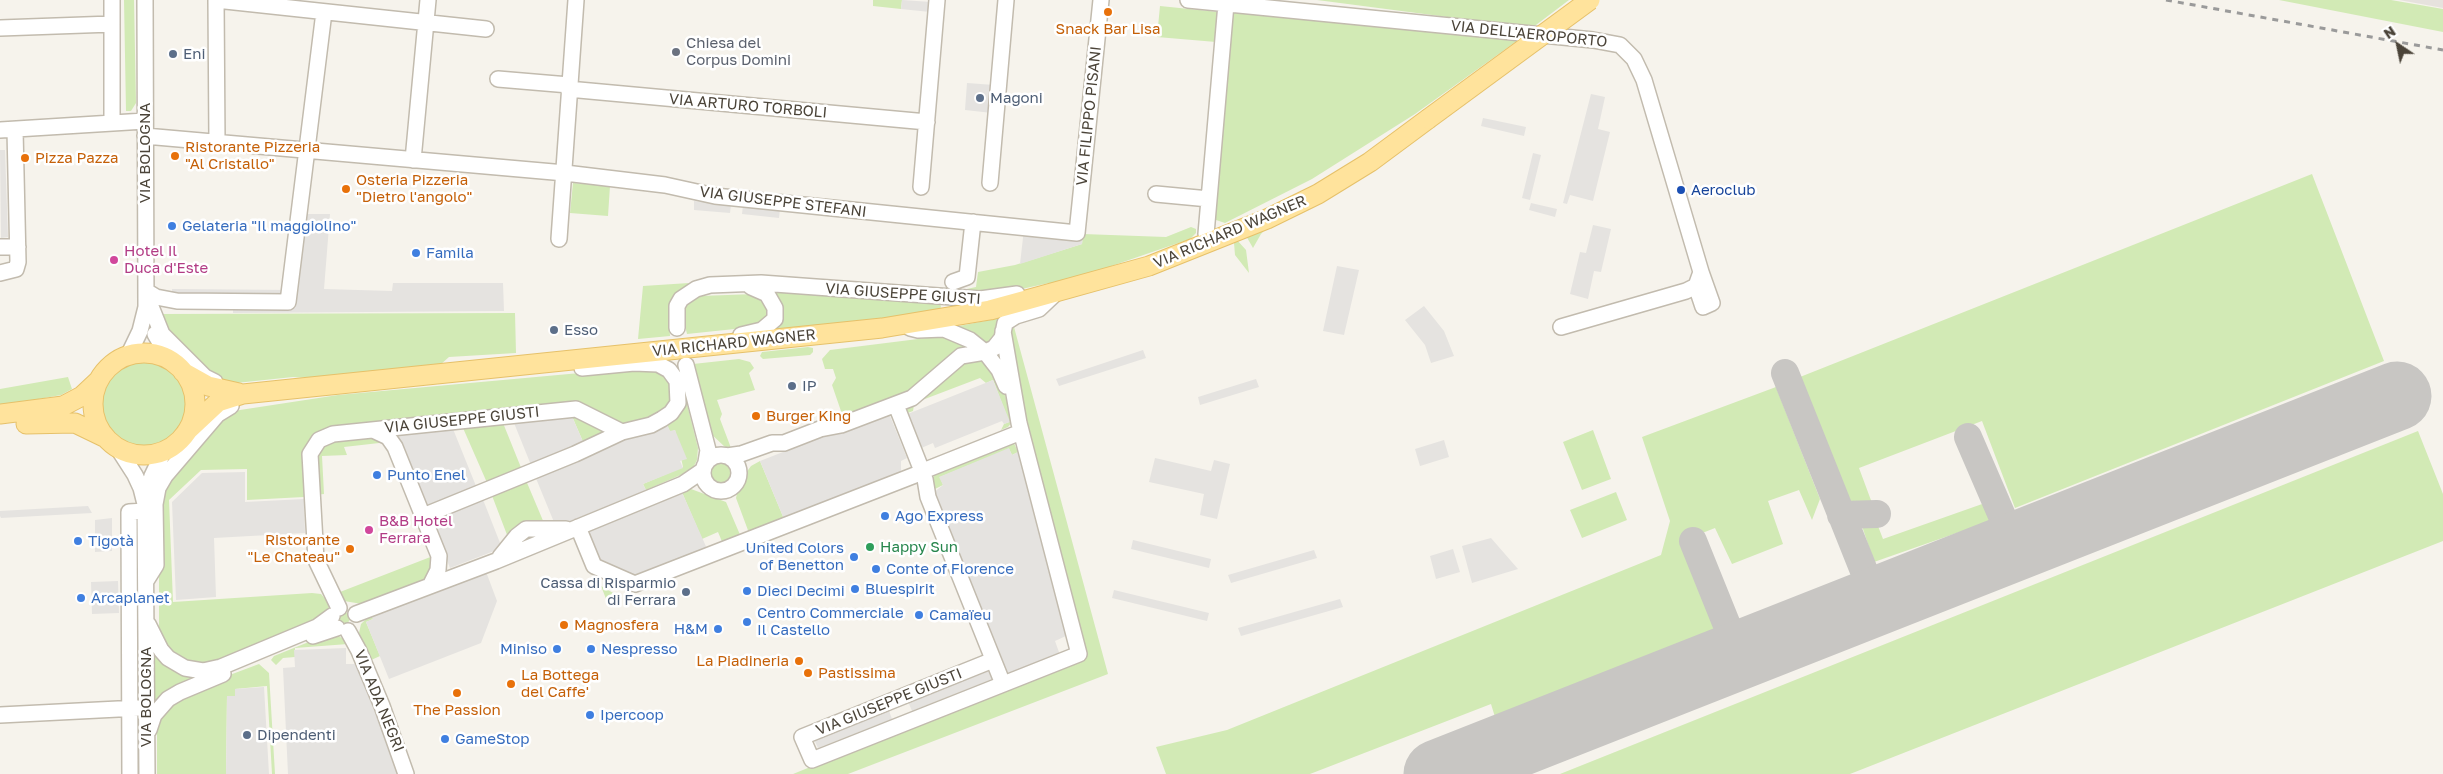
<!DOCTYPE html>
<meta charset="utf-8">
<style>
body{margin:0}
#map{position:relative;width:2443px;height:774px;overflow:hidden;background:#f6f3ec;font-family:"Golos Text",sans-serif}
canvas{display:block}
.north{position:absolute;left:2373px;top:20px;width:50px;height:50px;-webkit-text-stroke:4px #fff;paint-order:stroke;rotate:326deg;font-size:14px;font-weight:700;line-height:20px;text-align:center;color:#4b4439}
.north::after{content:'';display:block;margin:auto;width:18px;height:22px;background:#4b4439;clip-path:polygon(50% 0,100% 100%,50% 72%,0 100%)}
</style>
<div id="map">
<canvas width="2443" height="774"></canvas>
<div class="north">N</div>
</div>
<script>
const ctx = document.querySelector('canvas').getContext('2d');
ctx.lineJoin = 'round';
function fillPath(path, color) { ctx.fillStyle = color; ctx.fill(path, 'evenodd'); }
const poly = rows => new Path2D(rows.map(r => 'M' + r).join(''));
function strokePath(path, color, width, dash) { ctx.strokeStyle = color; ctx.lineWidth = width; ctx.lineCap = dash ? 'butt' : 'round'; ctx.setLineDash(dash || []); ctx.stroke(path); }
function drawText(font, color, halo, rows, align = 'center') {
  ctx.font = font + ' "Golos Text",sans-serif'; ctx.lineWidth = 5; ctx.setLineDash([]); ctx.textBaseline = 'middle'; ctx.strokeStyle = halo; ctx.fillStyle = color; for (const [text, x, y, turn = 0] of rows) {
    ctx.save(); ctx.translate(x, y); ctx.rotate((+turn || 0) * Math.PI / 180); ctx.textAlign = isNaN(turn) ? turn : align; if (halo) ctx.strokeText(text, 0, 0); ctx.fillText(text, 0, 0); ctx.restore();
  }
}
const industrial = poly([
 [2399,0,2443,0,2443,8]
]);
const green = poly([
 [124,0,134,0,136,103,131,111,126,111],
 [873,0,902,0,901,9,873,6],
 [1317,0,1569,0,1532,28],
 [2279,0,2391,0,2443,9,2443,32],
 [1160,6,1219,12,1216,42,1157,37],
 [1234,10,1521,38,1415,114,1312,179,1225,223,1216,220,1214,212],
 [2312,174,2384,361,2015,508,1982,421,1859,468,1872,503,1847,503,1800,377],
 [573,183,610,186,608,216,570,213],
 [1273,221,1261,234,1253,248,1245,234],
 [1191,227,1196,229,1196,233,1190,239,1062,283,1049,283,985,297,953,292,976,287,978,272,1015,265,1082,244,1083,234,1166,237],
 [1237,240,1246,250,1249,273,1235,255,1234,243],
 [689,283,677,294,672,304,669,317,670,336,638,339,643,286],
 [767,290,940,303,941,307,938,312,778,332,775,326],
 [755,294,763,296,771,315,763,326,687,334,682,313,686,306,694,299,700,296],
 [515,313,516,353,449,357,440,365,320,379,293,377,236,383,213,377,170,337,160,314],
 [1005,317,997,338,988,346,954,327],
 [1014,327,1108,674,848,774,793,774,1084,656,1034,470,1009,328],
 [942,336,954,339,974,351,914,393,844,417,842,414,832,385,836,378,833,369,825,369,822,359,830,350],
 [808,347,813,348,813,352,810,355,763,359,760,356,762,352],
 [983,356,1004,392,1013,421,1008,427,1001,430,1004,424,1009,422,993,380,986,383,980,378,917,402,914,405,913,411,905,414,904,405,960,361],
 [739,359,750,362,754,368,749,373,755,390,717,400,722,414,720,419,731,448,725,447,709,432,693,364],
 '100 404a44 44 0 1 1 88 0a44 44 0 1 1-88 0Z',
 [646,367,662,372,673,384,670,410,630,428,579,407,335,429,305,459,304,497,247,500,247,469,201,470,169,500,173,602,312,593,321,594,328,602,329,609,325,617,209,667,179,662,159,640,159,500,164,488,220,420,228,414,240,410,338,395],
 [68,377,72,389,61,395,0,406,0,389],
 [1776,387,1820,499,1812,520,1799,490,1768,501,1783,544,1732,564,1715,528,1682,541,1718,630,1495,717,1491,704,1310,774,1166,774,1156,747,1227,730,1661,555,1670,521,1642,437],
 [683,388,698,448,697,460,692,470,646,490,643,484,683,467,675,430,670,432,666,422],
 [571,414,613,432,584,444],
 [503,423,522,470,488,485,463,428],
 [1593,430,1611,479,1582,490,1563,442],
 [2418,431,2443,494,2443,541,1850,774,1560,774],
 [367,433,388,442,344,447,347,455,322,456,324,494,315,495,315,456,326,440],
 [1013,441,1018,452,1012,455,1009,449,940,477,943,485,935,489,933,493,931,481,938,469],
 '708 473a12 12 0 1 1 24 0a12 12 0 1 1-24 0Z',
 [760,461,784,519,749,533,736,498,740,481,751,466],
 [525,478,544,523,509,540,491,493],
 [691,489,726,502,741,537,723,544,718,532,702,539,681,490],
 [1616,492,1627,520,1582,538,1570,510],
 [1985,503,1991,521,1874,562,1862,526,1876,521,1883,539],
 [433,556,434,571,423,582,362,604,344,601,340,592],
 [601,586,622,598,608,604],
 '338 618a6 6 0 1 1 12 0a6 6 0 1 1-12 0Z',
 [371,614,373,619,366,622,380,656,369,661,359,633,361,624],
 [133,626,141,626,141,698,134,698],
 [336,635,344,639,348,644,295,648,295,657,283,658,276,665,271,660,274,656,321,637],
 [158,652,201,674,156,706,154,702,155,654],
 [259,664,269,673,275,774,272,774,267,686,235,689,235,696,227,696,226,774,157,774,157,719,187,691],
 [133,721,140,721,140,774,133,774]
]);
const parking = poly([
 [902,0,931,2,930,12,901,9],
 [967,83,994,85,992,113,965,110],
 [1591,94,1605,97,1598,129,1610,132,1593,201,1570,195,1567,204,1563,203],
 [1483,118,1526,127,1524,136,1481,126],
 [0,150,5,150,8,237,1,238],
 [1533,153,1541,155,1530,200,1522,198],
 [694,201,731,205,730,213,694,210],
 [1531,203,1557,209,1555,217,1529,210],
 [743,205,780,209,779,218,742,214],
 [302,214,330,214,324,289,392,291,393,283,503,283,504,311,233,313,233,307,172,309,172,289,293,290],
 [1593,225,1611,229,1601,272,1594,271,1588,299,1570,294,1580,252,1586,253],
 [1024,229,1083,234,1082,244,1020,264],
 [1337,266,1359,270,1344,335,1323,331],
 [1424,306,1444,331,1454,356,1431,363,1425,345,1405,320],
 [1143,350,1146,358,1059,386,1056,379],
 [1256,379,1259,387,1200,405,1198,397],
 [993,380,1010,422,1004,424,1002,421,935,448,933,443,919,449,905,415],
 [888,411,907,458,901,461,901,471,896,475,784,519,760,461],
 [571,414,584,444,531,465,514,423,563,418],
 [666,422,670,431,675,430,687,459,680,461,683,468,643,484,646,490,556,527,535,476],
 [453,429,476,486,426,507,396,435],
 [1444,440,1449,457,1420,466,1415,449],
 [1009,448,1012,455,1018,452,1068,635,1055,641,1060,655,1005,676,933,493,943,485,939,477],
 [1155,458,1211,471,1214,460,1230,464,1217,519,1200,515,1204,494,1149,482],
 [245,472,245,502,304,499,305,533,214,538,216,597,176,600,172,502,202,473],
 [681,490,708,551,635,580,597,564,584,530],
 [482,497,502,548,450,568,430,517],
 [88,506,92,513,1,518,0,516,0,511],
 [112,518,112,551,95,552,95,520],
 [1491,538,1518,569,1472,583,1462,546],
 [1133,540,1211,559,1209,568,1131,549],
 [1453,549,1460,572,1436,579,1430,556],
 [1314,550,1317,558,1231,583,1228,575],
 [485,569,497,601,481,643,389,679,366,622,373,619,371,614],
 [118,581,119,613,92,614,91,582],
 [1114,590,1209,613,1207,621,1112,598],
 [1340,599,1343,607,1241,636,1238,628],
 [346,648,346,664,356,664,399,774,288,774,283,668,295,667,294,650],
 [987,667,992,679,912,711,907,699],
 [264,687,269,774,226,774,227,696,235,696,235,689],
 [888,708,892,719,818,748,813,737]
]);
const taxiway = poly([
 [1785,373,1876,601],
 [1968,437,2015,546],
 [1841,515,1877,514],
 [1693,541,1739,655]
]);
const runway = poly([
 [1438,774,2397,396]
]);
const minor = poly([
 [216,0,486,29],
 [216,0,217,142],
 [1188,0,1593,40,1620,45,1634,59,1644,80,1701,272,1696,286,1703,307,1712,303,1701,272],
 [0,28,112,24],
 [498,79,569,85],
 [568,89,927,122],
 [112,123,112,0],
 [0,130,145,121],
 [145,136,565,173,665,185,715,196,1077,233,1101,0],
 [413,160,428,0],
 [990,183,1006,0],
 [921,187,937,0],
 [1156,194,1209,199],
 [1206,234,1226,4],
 [559,239,576,0],
 [0,247,18,247],
 [0,273,16,269,18,262,15,130],
 [953,282,967,277,973,222],
 [146,291,156,297,177,301,288,302,324,12],
 [148,299,162,334,205,377,215,382],
 [1561,327,1686,291,1696,286],
 [677,328,677,306,681,299,696,289,710,285,761,283,980,299,1017,294],
 [910,328,918,330,944,329,970,340,985,352,999,370,1006,386],
 [155,334,171,362],
 [741,335,762,330,775,319,775,308,767,294,751,287],
 [128,356,140,331,146,307,145,0],
 [686,365,708,450,706,462],
 [896,405,920,466],
 [373,430,388,437,395,447,439,556,438,570,430,586],
 [117,447,135,475,141,488,145,504,147,774],
 '703 473a18 18 0 1 1 36 0a18 18 0 1 1-36 0Z',
 [727,456,741,454,772,443,784,443,820,429,841,425,912,398,961,356,985,352,994,348,1002,338,1005,323,1016,316,1039,309,1057,292],
 [928,469,1021,432],
 [925,479,928,497,1003,684],
 [146,496,152,476,164,451],
 [423,516,575,454,622,432],
 [578,527,594,566,635,584,915,475],
 [500,557,517,536,526,529,566,529],
 [146,581,156,565,155,504,158,488,165,476,218,414,231,406],
 [339,608,316,560,310,454,319,440,333,434,576,409,622,432,651,425,662,419,671,413,678,403,677,381,669,370,658,364,634,363,582,368],
 [356,614,496,561,683,484,702,471],
 [148,624,161,650,168,658,185,668,203,671,221,667,317,627,332,616],
 [348,631,359,651,382,706,406,774],
 [313,636,337,628],
 [993,660,802,737,812,760,1079,654,1019,423,1003,331],
 [0,715,138,708],
 [149,730,154,715,168,699,180,692,223,674],
 [130,774,129,512,145,511]
]);
const major = poly([
 '93 404a51 51 0 1 1 102 0a51 51 0 1 1-102 0Z',
 [183,372,208,386,239,393],
 [0,414,63,406,82,396,98,381],
 [26,424,75,423,104,437],
 [187,431,218,402,243,394,882,328,990,310,1023,301,1149,266,1267,219,1318,194,1370,162,1428,119]
]);
const rail = poly([
 [2166,0,2443,50]
]);
const majorBridge = poly([
 [1428,119,1590,0]
]);
const markers = [
 [1108,12,5,"#e8710a"],
 [676,52,5,"#6b7280"],
 [173,54,5,"#5c6f8a"],
 [980,98,5,"#5c6f8a"],
 [175,156,5,"#e8710a"],
 [25,158,5,"#e8710a"],
 [346,189,5,"#e8710a"],
 [1681,190,5,"#1a4fb4"],
 [172,226,5,"#3f7fe0"],
 [416,253,5,"#3f7fe0"],
 [114,260,5,"#d1479c"],
 [554,330,5,"#5c6f8a"],
 [792,386,5,"#5c6f8a"],
 [756,416,5,"#e8710a"],
 [377,475,5,"#3f7fe0"],
 [885,516,5,"#3f7fe0"],
 [369,530,5,"#d1479c"],
 [78,541,5,"#3f7fe0"],
 [870,547,5,"#2e9e5b"],
 [350,549,5,"#e8710a"],
 [854,557,5,"#3f7fe0"],
 [876,569,5,"#3f7fe0"],
 [855,589,5,"#3f7fe0"],
 [747,591,5,"#3f7fe0"],
 [686,592,5,"#5c6f8a"],
 [81,598,5,"#3f7fe0"],
 [919,615,5,"#3f7fe0"],
 [747,622,5,"#3f7fe0"],
 [564,625,5,"#e8710a"],
 [718,629,5,"#3f7fe0"],
 [557,649,5,"#3f7fe0"],
 [591,649,5,"#3f7fe0"],
 [799,661,5,"#e8710a"],
 [808,673,5,"#e8710a"],
 [511,684,5,"#e8710a"],
 [457,693,5,"#e8710a"],
 [590,715,5,"#3f7fe0"],
 [247,735,5,"#5c6f8a"],
 [445,739,5,"#3f7fe0"]
];
const foodNames = [
 ["Snack Bar Lisa",1108,29,"center"],
 ["Ristorante Pizzeria",185,147],
 ["\"Al Cristallo\"",185,164],
 ["Pizza Pazza",35,158],
 ["Osteria Pizzeria",356,180],
 ["\"Dietro l'angolo\"",356,197],
 ["Burger King",766,416],
 ["Ristorante",340,540,"right"],
 ["\"Le Chateau\"",340,557,"right"],
 ["Magnosfera",574,625],
 ["La Piadineria",789,661,"right"],
 ["Pastissima",818,673],
 ["La Bottega",521,675],
 ["del Caffe'",521,692],
 ["The Passion",457,710,"center"]
];
const streetNames = [
 ["VIA DELL'AEROPORTO",1529,34,6],
 ["VIA ARTURO TORBOLI",748,106,5],
 ["VIA FILIPPO PISANI",1089,116,-84],
 ["VIA BOLOGNA",145,153,-90],
 ["VIA GIUSEPPE STEFANI",783,202,7],
 ["VIA RICHARD WAGNER",1230,232,-23],
 ["VIA GIUSEPPE GIUSTI",903,294,4],
 ["VIA RICHARD WAGNER",734,343,-6],
 ["VIA GIUSEPPE GIUSTI",462,420,-6],
 ["VIA BOLOGNA",146,697,-90],
 ["VIA ADA NEGRI",379,701,68],
 ["VIA GIUSEPPE GIUSTI",889,702,-22]
];
const worshipNames = [
 ["Chiesa del",686,43],
 ["Corpus Domini",686,60]
];
const serviceNames = [
 ["Eni",183,54],
 ["Magoni",990,98],
 ["Esso",564,330],
 ["IP",802,386],
 ["Cassa di Risparmio",676,583,"right"],
 ["di Ferrara",676,600,"right"],
 ["Dipendenti",257,735]
];
const transitNames = [
 ["Aeroclub",1691,190]
];
const shopNames = [
 ["Gelateria \"Il maggiolino\"",182,226],
 ["Famila",426,253],
 ["Punto Enel",387,475],
 ["Ago Express",895,516],
 ["Tigotà",88,541],
 ["United Colors",844,548,"right"],
 ["of Benetton",844,565,"right"],
 ["Conte of Florence",886,569],
 ["Bluespirit",865,589],
 ["Dieci Decimi",757,591],
 ["Arcaplanet",91,598],
 ["Centro Commerciale",757,613],
 ["Il Castello",757,630],
 ["Camaïeu",929,615],
 ["H&M",708,629,"right"],
 ["Miniso",547,649,"right"],
 ["Nespresso",601,649],
 ["Ipercoop",600,715],
 ["GameStop",455,739]
];
const hotelNames = [
 ["Hotel Il",124,251],
 ["Duca d'Este",124,268],
 ["B&B Hotel",379,521],
 ["Ferrara",379,538]
];
const leisureNames = [
 ["Happy Sun",880,547]
];
fillPath(industrial, '#e6e2dd');
fillPath(green, '#d2eab5');
fillPath(parking, '#e5e3e0');
strokePath(taxiway, '#c8c6c3', 28);
strokePath(runway, '#c8c6c3', 69);
strokePath(minor, '#c2bbae', 18);
strokePath(major, '#e6c16a', 21);
strokePath(minor, '#fff', 15);
strokePath(major, '#ffe39c', 19);
strokePath(rail, '#9a9a9a', 3, [6, 6]);
strokePath(majorBridge, '#e6c16a', 21, []);
strokePath(majorBridge, '#ffe39c', 19);
for (const [x, y, r, color] of markers) { const dot = new Path2D(); dot.arc(x, y, r, 0, 2 * Math.PI); ctx.fillStyle = color; ctx.fill(dot); strokePath(dot, '#fff', 2); }
drawText('15px', '#c56008', '#fff', foodNames, 'left');
drawText('15px', '#4b4439', '#fff', streetNames);
drawText('15px', '#5b616d', '#fff', worshipNames, 'left');
drawText('15px', '#4e5e75', '#fff', serviceNames, 'left');
drawText('15px', '#164399', '#fff', transitNames, 'left');
drawText('15px', '#366cbe', '#fff', shopNames, 'left');
drawText('15px', '#b23c85', '#fff', hotelNames, 'left');
drawText('15px', '#27864d', '#fff', leisureNames, 'left');
</script>
